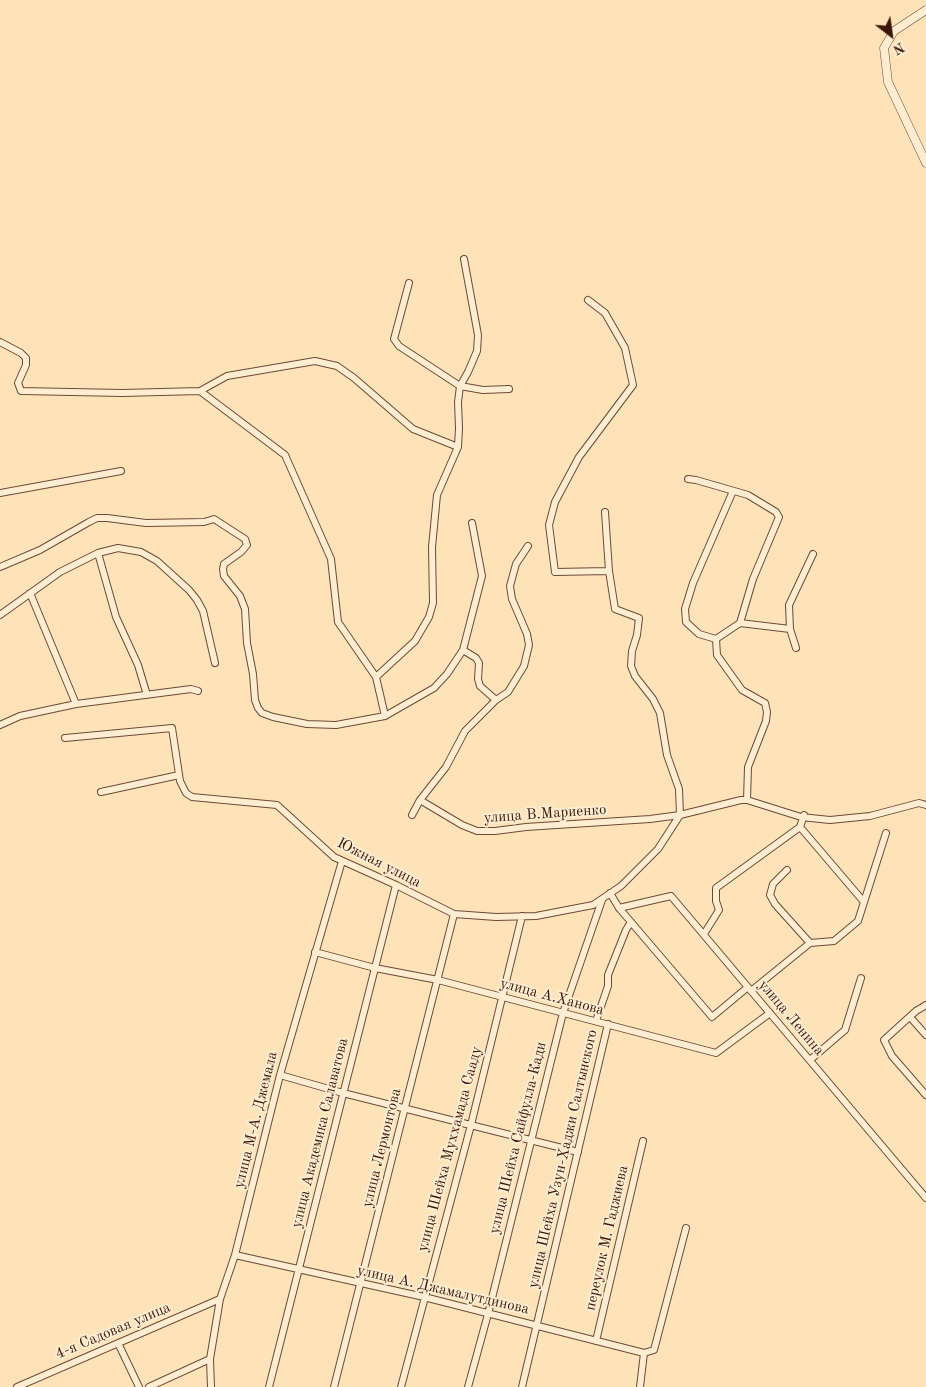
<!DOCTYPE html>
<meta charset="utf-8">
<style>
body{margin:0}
#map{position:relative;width:926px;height:1387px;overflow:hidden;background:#fee3b8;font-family:"Old Standard TT",serif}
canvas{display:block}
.north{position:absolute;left:866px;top:10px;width:50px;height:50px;-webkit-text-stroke:4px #feedd1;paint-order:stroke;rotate:150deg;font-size:14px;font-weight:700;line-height:20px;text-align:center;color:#39170b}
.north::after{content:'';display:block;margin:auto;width:18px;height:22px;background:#39170b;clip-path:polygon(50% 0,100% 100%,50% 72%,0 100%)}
</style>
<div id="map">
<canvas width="926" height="1387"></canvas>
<div class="north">N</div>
</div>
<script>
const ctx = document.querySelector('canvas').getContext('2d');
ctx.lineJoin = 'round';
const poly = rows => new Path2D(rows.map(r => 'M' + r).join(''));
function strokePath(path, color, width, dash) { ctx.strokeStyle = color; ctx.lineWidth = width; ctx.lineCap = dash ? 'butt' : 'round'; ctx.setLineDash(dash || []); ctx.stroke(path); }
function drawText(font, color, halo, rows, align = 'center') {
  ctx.font = font + ' "Old Standard TT",serif'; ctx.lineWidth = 4; ctx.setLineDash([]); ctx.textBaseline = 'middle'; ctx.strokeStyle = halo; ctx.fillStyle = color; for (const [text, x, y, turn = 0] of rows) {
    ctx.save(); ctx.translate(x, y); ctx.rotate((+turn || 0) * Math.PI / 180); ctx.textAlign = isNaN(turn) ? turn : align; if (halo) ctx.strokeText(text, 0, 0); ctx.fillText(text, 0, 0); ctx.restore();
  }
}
const minor = poly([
 [409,283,394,339,399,346,460,386,483,390,509,389],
 [588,300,605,313,625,348,633,385,579,457,555,502,549,525,555,572,609,571],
 [0,342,21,353,26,358,26,365,18,383,21,391,122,393,200,391,285,455,331,559,338,622,376,677],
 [200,391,227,376,315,361,337,366,354,378,413,429,458,447],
 [688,479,696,480,748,495,776,512,779,517,753,579,740,623],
 [0,493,121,471],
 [605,512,609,571,615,609,639,618,637,635,632,651,631,666,635,676,653,699,660,713,667,755,679,789,680,815],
 [98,553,116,617,138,665,147,695],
 [0,567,40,550,89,522,97,518,107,518,146,523,204,522,214,519,245,539,247,545,241,552,224,564,223,569,224,576,240,596,245,609,247,643,253,674,255,700,258,708,262,713,273,717,307,724,336,725,385,716,434,688,447,674,463,650,482,576,472,523],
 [30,593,76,704],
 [0,615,60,572,98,553,118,548,141,552,157,561,189,590,197,600,203,611,215,663],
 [716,639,717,655,742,690,765,703,767,712,766,721,748,767,747,800],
 [716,639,699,634,686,622,685,609,693,583,733,491],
 [716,639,740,623,790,629],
 [796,648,790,629,789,605,813,554],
 [463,650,476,658,479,663,478,679,480,686,496,700],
 [385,716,376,677,415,641,429,617,433,603,432,547,437,495,458,447,459,428,458,402,460,386,468,372,477,351,478,335,464,259],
 [0,725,20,716,76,704,191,689,198,691],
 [65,738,172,728,180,781,186,793,192,797,277,805,334,857,396,885,454,914,496,917,536,916,593,905,621,886,658,849,680,815],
 [101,792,179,775],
 [420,800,462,825,477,831,495,831,526,827,650,819,680,815,741,800,747,800,801,817,830,820,870,816,919,803,926,805],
 [412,815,420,800,446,767,465,731,496,700,508,692,524,666,529,645,527,634,512,599,510,586,516,564,528,546],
 [800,827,864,902],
 [787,870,773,884,770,895,775,904,810,943],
 [610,893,619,908,712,1017,748,987],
 [619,908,671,896,926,1198],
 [704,934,719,910,716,901,716,888,800,827,804,815],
 [315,952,375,968,438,980,716,1053,770,1013],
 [751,991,810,943,834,941,858,921,886,833],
 [926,1005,916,1011,884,1040,892,1056,926,1095],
 [910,1017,926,1035],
 [596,1021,608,986,608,975,626,930,631,922],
 [810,1060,845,1030,861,978],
 [280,1075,343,1093,578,1152],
 [235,1255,424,1297,644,1353],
 [596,1341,643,1141],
 [118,1343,139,1387],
 [17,1387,220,1299],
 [149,1387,210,1359],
 [211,1387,210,1359,220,1299,235,1255,280,1075,342,861],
 [269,1387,396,885],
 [334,1387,454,914],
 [401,1387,471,1125,522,916],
 [468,1387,488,1314,563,1013,602,900],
 [522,1387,608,1024],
 [640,1387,644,1353,654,1350,686,1228]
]);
const tertiary = poly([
 [926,10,894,31,884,48,888,82,926,163]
]);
const streetNames = [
 ["улица В.Мариенко",545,814,-4],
 ["Южная улица",379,863,27],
 ["улица А.Ханова",552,997,15],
 ["улица Ленина",791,1018,50],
 ["улица М-А. Джемала",256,1120,-76],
 ["улица Академика Салаватова",320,1133,-76],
 ["улица Шейха Сайфулла-Кади",518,1138,-76],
 ["улица Лермонтова",382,1148,-76],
 ["улица Шейха Муххамада Сааду",450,1149,-75],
 ["улица Шейха Узун-Хаджи Салтынского",563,1159,-77],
 ["переулок М. Гаджиева",607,1238,-77],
 ["улица А. Джамалутдинова",443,1290,13],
 ["4-я Садовая улица",113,1331,-23]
];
strokePath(minor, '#6a4a36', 8);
strokePath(tertiary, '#6a4a36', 9);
strokePath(minor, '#feedd1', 6);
strokePath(tertiary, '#feedd1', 8);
drawText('15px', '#39170b', '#feedd1', streetNames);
</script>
